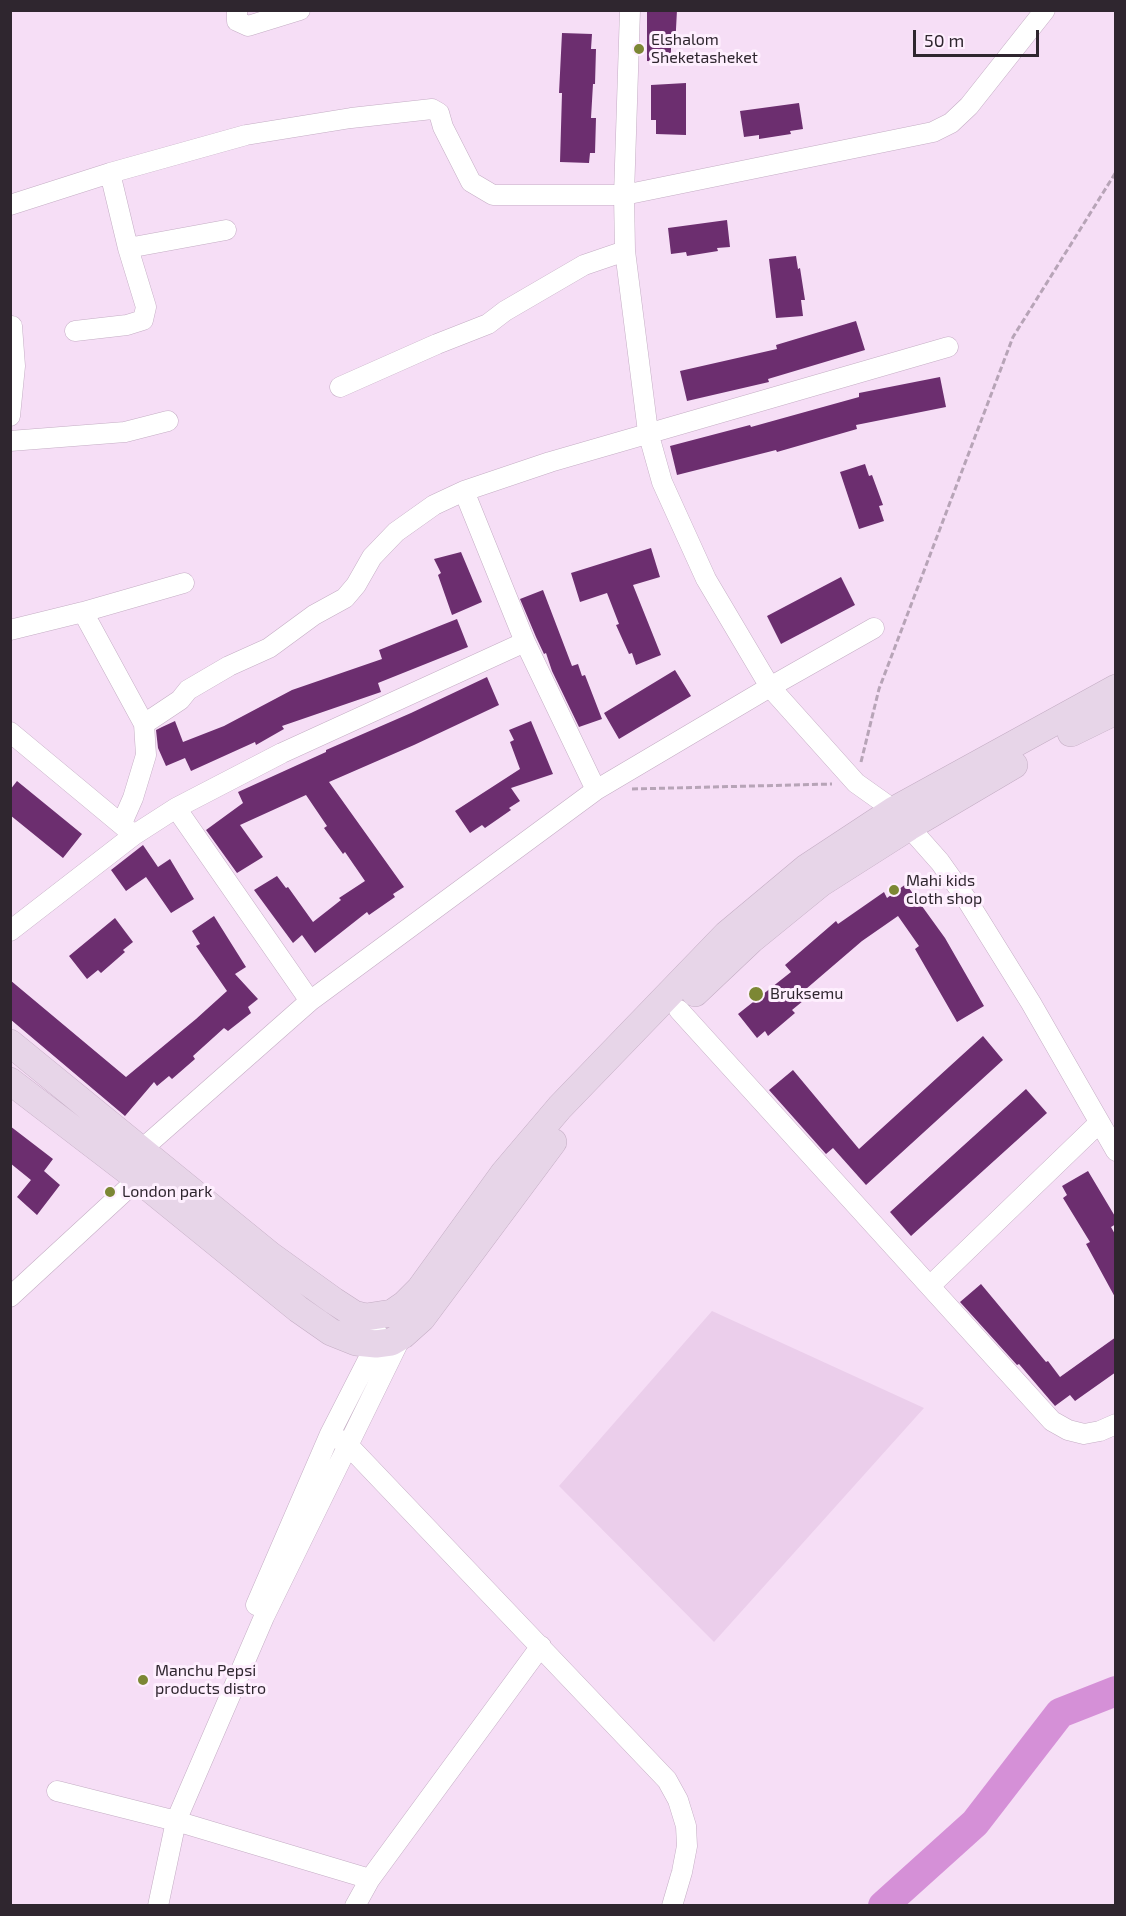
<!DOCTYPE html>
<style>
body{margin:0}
#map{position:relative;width:1126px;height:1916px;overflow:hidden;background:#f6def6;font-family:"Exo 2",sans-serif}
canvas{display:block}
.frame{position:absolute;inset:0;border:12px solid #2f262f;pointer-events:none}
.scale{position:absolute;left:913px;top:30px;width:126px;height:27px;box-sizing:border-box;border:3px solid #2f262f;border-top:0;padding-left:8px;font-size:18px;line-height:21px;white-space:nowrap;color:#2f262f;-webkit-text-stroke:4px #feeffe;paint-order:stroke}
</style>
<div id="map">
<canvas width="1126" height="1916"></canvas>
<div class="frame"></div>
<div class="scale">50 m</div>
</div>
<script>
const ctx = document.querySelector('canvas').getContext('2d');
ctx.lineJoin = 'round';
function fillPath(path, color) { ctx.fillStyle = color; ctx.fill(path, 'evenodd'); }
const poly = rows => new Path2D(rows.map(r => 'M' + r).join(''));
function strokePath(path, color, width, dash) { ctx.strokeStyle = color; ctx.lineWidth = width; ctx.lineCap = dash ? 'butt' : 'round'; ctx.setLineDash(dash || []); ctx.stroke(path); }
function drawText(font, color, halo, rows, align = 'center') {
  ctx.font = font + ' "Exo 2",sans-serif'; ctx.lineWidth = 6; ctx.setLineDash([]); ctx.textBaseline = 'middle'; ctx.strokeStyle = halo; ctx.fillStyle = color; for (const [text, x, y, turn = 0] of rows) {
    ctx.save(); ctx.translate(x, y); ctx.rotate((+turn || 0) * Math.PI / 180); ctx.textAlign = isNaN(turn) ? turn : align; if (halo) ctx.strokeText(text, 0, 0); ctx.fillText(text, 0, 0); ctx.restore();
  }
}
const built = poly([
 [712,1311,924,1408,714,1642,559,1486]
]);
const river = poly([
 [883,1906,975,1823,1060,1713,1116,1691]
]);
const building = poly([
 [647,10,677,10,675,48,671,47,671,62,647,61],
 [562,33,592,34,591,49,596,49,595,84,593,84,591,118,596,118,595,153,590,153,589,163,560,162,562,93,559,93],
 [686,83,686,135,656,134,656,120,651,120,651,85],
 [799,103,803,129,790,131,791,134,759,139,759,135,744,137,740,111],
 [727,220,730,247,717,248,718,251,687,256,686,252,671,254,668,228],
 [796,256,798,269,800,268,805,300,801,300,803,316,776,318,769,259],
 [856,321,865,350,768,379,769,382,687,401,680,371,777,349,776,345],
 [940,377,946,407,856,425,857,429,777,452,776,450,677,475,670,446,750,425,751,427,859,397,859,393],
 [865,464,869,476,872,475,883,505,879,506,884,521,859,529,840,472],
 [651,548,660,577,633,585,661,655,636,665,632,653,629,654,616,625,619,624,607,593,580,602,571,573],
 [461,552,482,602,452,615,438,575,441,573,434,559],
 [841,577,855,605,781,644,767,616],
 [543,590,572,666,578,664,582,676,585,675,602,719,579,727,552,671,546,653,544,654,536,637,520,599],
 [457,619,468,647,378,683,381,692,282,726,284,729,256,745,255,742,191,771,185,758,166,766,158,748,156,730,162,727,175,721,183,742,224,726,292,690,382,659,379,650],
 [675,670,691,696,619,739,604,713],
 [487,677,499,705,414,745,329,782,404,887,393,894,395,897,369,915,367,912,315,953,302,935,293,943,254,890,277,876,286,888,288,887,313,922,341,900,339,898,365,881,345,852,343,854,324,828,327,826,306,795,240,825,263,857,237,873,206,830,243,803,238,792,326,752,326,750,411,713],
 [531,721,553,774,511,788,520,801,509,808,511,810,485,828,482,825,470,833,455,811,520,769,510,742,514,740,509,730],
 [17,781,82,834,63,858,10,815,10,790],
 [143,845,158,867,170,859,194,899,171,913,146,877,126,891,111,870],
 [906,884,945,938,984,1006,957,1022,915,949,919,946,898,916,862,941,799,995,803,1001,792,1010,795,1013,768,1036,765,1031,757,1038,738,1014,791,972,785,965,836,921,838,924,884,892,887,898],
 [214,916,246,967,235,974,258,999,248,1007,251,1013,228,1031,224,1028,193,1056,195,1059,172,1079,169,1076,157,1086,154,1082,125,1116,10,1019,10,980,126,1077,196,1019,227,991,196,946,200,944,192,931],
 [115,918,133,942,123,950,125,952,101,973,98,970,87,979,69,956],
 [983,1036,1003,1060,866,1185,833,1148,826,1154,769,1090,793,1070,859,1149],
 [1026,1089,1047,1113,911,1236,890,1212],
 [10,1126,53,1159,44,1171,60,1185,37,1215,17,1197,31,1180,10,1163],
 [1088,1171,1116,1218,1116,1224,1111,1227,1116,1236,1116,1299,1086,1244,1090,1242,1063,1198,1067,1195,1062,1186],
 [981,1284,1046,1362,1048,1361,1060,1377,1116,1337,1116,1372,1075,1401,1070,1395,1055,1406,1019,1364,1017,1365,960,1302]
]);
const path = poly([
 [861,762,879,689,1013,337,1116,172],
 [632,789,832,784]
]);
const street = poly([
 [237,10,237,21,248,26,300,10],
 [1045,10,969,106,951,123,933,132,624,195,625,251,648,432,662,482,706,579,770,687,856,783,894,810,940,862,967,900,1031,1003,1116,1151],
 [10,205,110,173,246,135,351,118,432,109,439,113,443,127,471,182,493,195,624,195,630,10],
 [128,248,226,230],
 [75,331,127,325,143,320,146,307,128,248,110,173],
 [340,387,437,344,488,324,505,311,584,265,625,251],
 [10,416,15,366,12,326],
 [10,441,125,432,168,421],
 [464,491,525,642],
 [83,612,184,583],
 [10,630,83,612,144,724],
 [10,732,134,835,176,808,282,753,525,642,596,790],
 [176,808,310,1001],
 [122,823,133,798,146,755,144,724,180,700,188,690,229,666,269,648,314,615,345,598,356,585,372,557,396,532,434,505,464,491,550,462,948,347],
 [10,931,134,835],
 [679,1010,1052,1421,1068,1430,1084,1434,1100,1431,1116,1424],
 [141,1150,310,1001,596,790,770,687,874,628],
 [930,1286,1099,1123],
 [10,1297,138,1179],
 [330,1434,347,1444,667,1780,678,1800,686,1826,687,1846,682,1872,672,1906],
 [256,1605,330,1434,376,1344,377,1333],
 [57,1791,176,1821,264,1617,404,1331],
 [158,1906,176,1821,370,1879,541,1646],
 [355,1906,370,1879]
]);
const secondary = poly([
 [1071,733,1116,711],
 [695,993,751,940,821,883,909,827,1014,765],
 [10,1043,270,1255,334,1301,354,1314,366,1317,392,1313,405,1304,420,1289,504,1173,560,1107,727,934,806,868,894,810,1116,688],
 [10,1081,138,1179,298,1309,331,1332,356,1342,376,1344,391,1342,403,1335,422,1318,553,1142]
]);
const markers = [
 [639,49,6,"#7c8734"],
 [894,890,6,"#7c8734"],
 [756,994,8,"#7c8734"],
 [110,1192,6,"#7c8734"],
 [143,1680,6,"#7c8734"]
];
const poiNames = [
 ["Elshalom",651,40],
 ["Sheketasheket",651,58],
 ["Mahi kids",906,881],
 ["cloth shop",906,899],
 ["Bruksemu",770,994],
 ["London park",122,1192],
 ["Manchu Pepsi",155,1671],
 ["products distro",155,1689]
];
fillPath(built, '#ebceeb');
strokePath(river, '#d590d7', 30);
fillPath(building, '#6c2e6f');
strokePath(street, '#c4adc4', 21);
strokePath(secondary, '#c4adc4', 28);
strokePath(path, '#b7a4b7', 3, [6, 3]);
strokePath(street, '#fff', 20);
strokePath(secondary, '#e7d5e8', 27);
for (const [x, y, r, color] of markers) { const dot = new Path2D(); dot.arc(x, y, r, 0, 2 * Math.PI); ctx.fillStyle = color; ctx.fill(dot); strokePath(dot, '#feeffe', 2); }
drawText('16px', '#2f262f', '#feeffe', poiNames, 'left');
</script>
